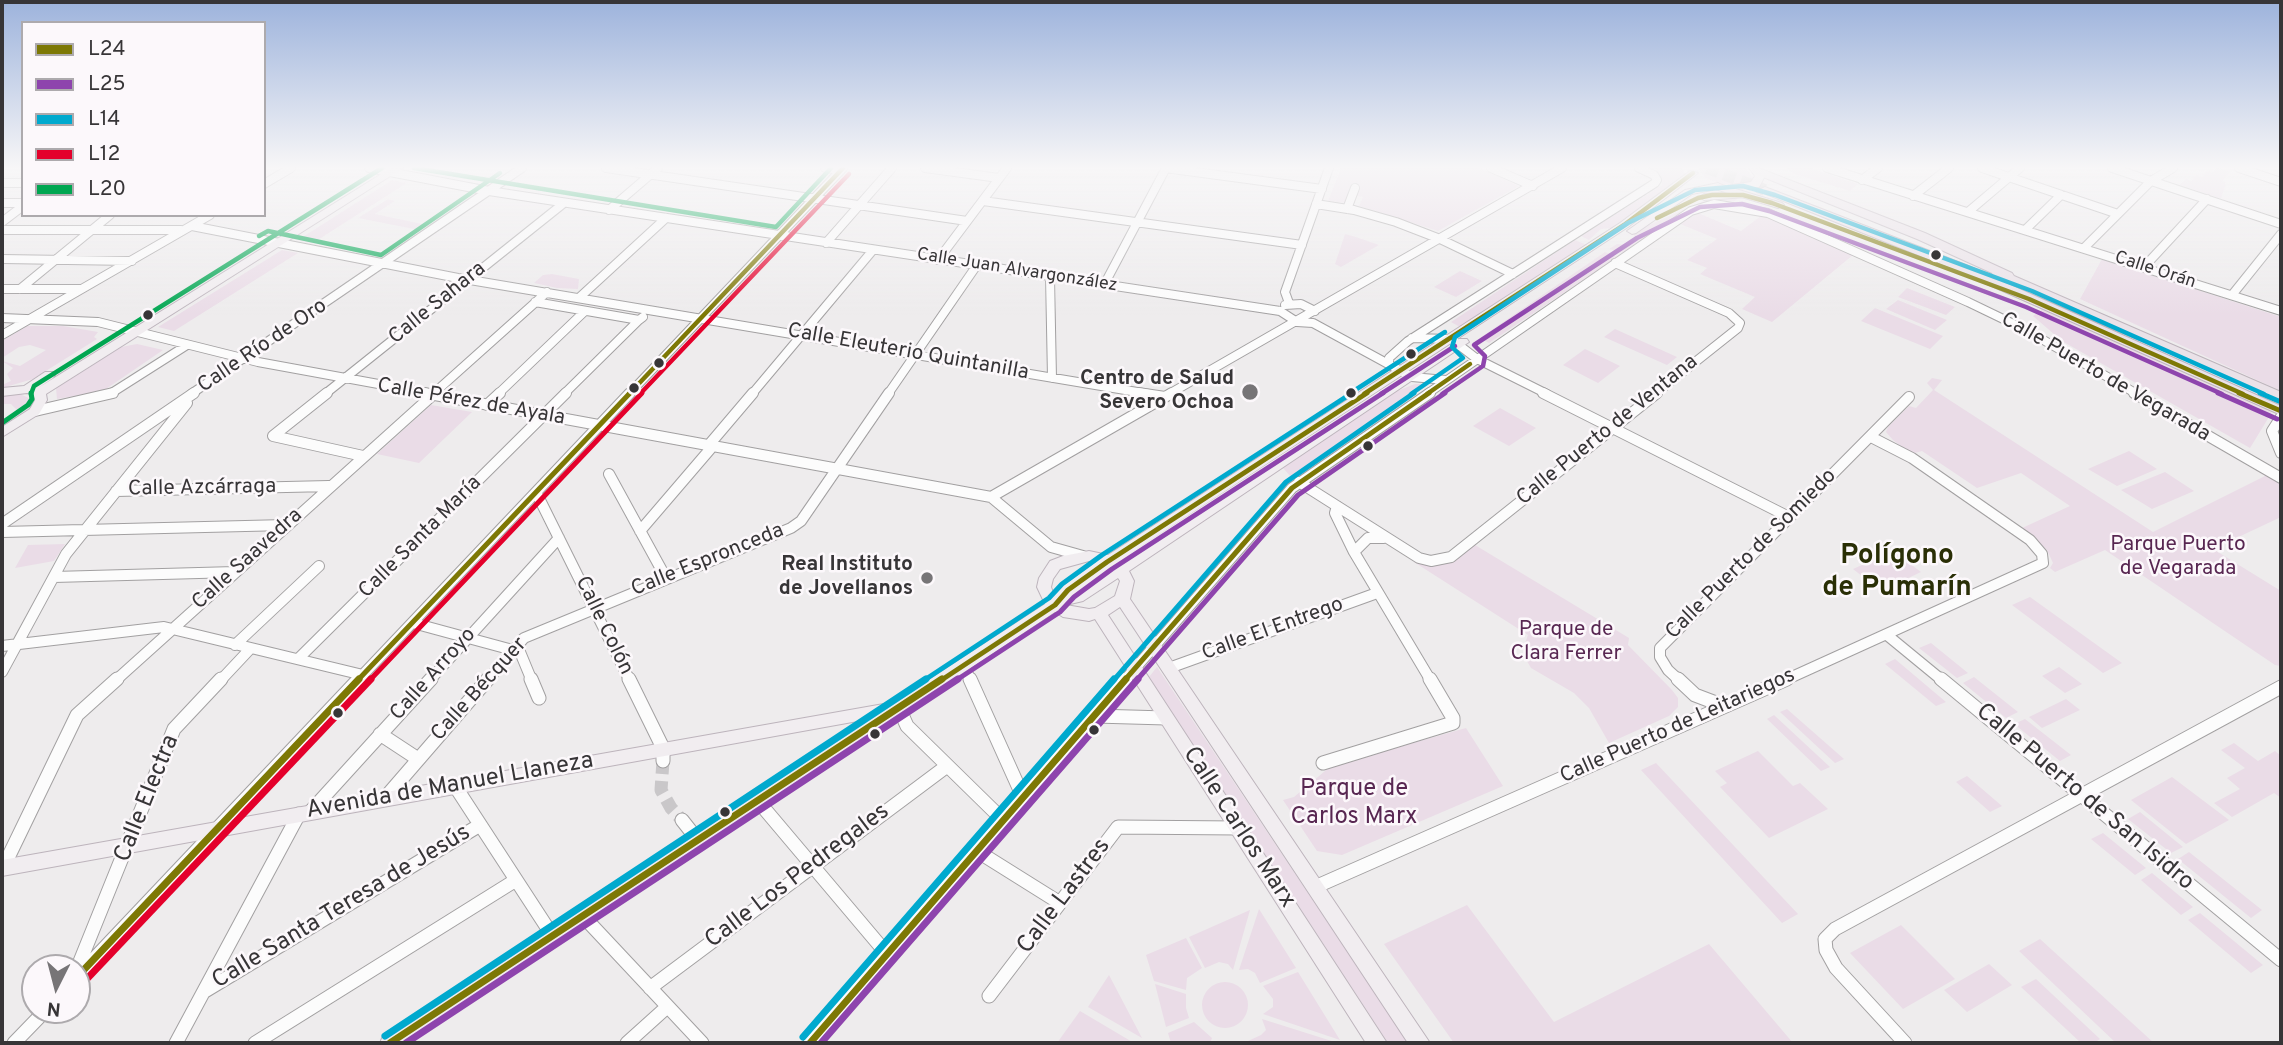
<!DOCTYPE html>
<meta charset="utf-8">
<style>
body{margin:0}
#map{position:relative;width:2283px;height:1045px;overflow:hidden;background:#eeeced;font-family:Overpass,sans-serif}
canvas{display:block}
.frame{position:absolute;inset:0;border:4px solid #373537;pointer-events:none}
.legend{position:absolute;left:21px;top:21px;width:245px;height:196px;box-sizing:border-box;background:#fcf8fb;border:2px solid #adaaad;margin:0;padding:9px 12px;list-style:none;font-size:21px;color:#373537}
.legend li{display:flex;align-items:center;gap:14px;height:35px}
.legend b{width:35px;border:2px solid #adaaad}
.north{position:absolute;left:21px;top:954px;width:70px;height:70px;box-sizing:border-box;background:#fcf8fb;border:2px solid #adaaad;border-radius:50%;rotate:186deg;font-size:19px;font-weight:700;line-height:28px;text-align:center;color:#373537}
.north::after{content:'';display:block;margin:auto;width:24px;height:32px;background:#777577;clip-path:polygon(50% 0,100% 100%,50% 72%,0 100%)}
</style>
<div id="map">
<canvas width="2283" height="1045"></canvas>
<div class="frame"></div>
<ul class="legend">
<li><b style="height:9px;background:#7d7805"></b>L24</li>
<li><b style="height:9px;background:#8e44ad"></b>L25</li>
<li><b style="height:9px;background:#00a9ce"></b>L14</li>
<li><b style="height:9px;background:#e4002b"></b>L12</li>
<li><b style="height:9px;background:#00a651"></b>L20</li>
</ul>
<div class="north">N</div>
</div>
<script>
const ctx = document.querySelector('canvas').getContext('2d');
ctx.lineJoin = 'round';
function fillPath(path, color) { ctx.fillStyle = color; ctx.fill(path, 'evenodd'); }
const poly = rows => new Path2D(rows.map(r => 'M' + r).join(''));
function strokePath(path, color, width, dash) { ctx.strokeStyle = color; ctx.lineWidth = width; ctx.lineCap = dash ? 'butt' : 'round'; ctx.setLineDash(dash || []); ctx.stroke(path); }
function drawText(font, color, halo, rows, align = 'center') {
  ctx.font = font + ' Overpass,sans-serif'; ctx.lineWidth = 5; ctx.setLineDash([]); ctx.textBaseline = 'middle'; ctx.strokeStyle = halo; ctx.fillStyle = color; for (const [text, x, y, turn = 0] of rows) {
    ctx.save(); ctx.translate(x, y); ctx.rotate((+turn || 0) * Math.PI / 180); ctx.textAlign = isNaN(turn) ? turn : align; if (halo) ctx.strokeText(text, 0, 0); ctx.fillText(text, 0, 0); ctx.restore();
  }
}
const green = poly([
 [1341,168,1480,168,1519,186,1438,231,1359,206,1363,197,1355,196,1351,188,1345,203,1328,201],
 [1644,168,1681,168,1685,174,1612,228,1601,229,1589,240,1581,236,1662,185,1662,179,1657,173],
 [1698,168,1746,168,1753,178,1745,184,1721,184,1705,178],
 [1786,168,1810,168,1858,184,1850,191,1794,174],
 [2216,168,2231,171,2223,180,2226,184,2221,199,2179,185,2186,179,2191,181,2196,175,2202,177,2207,171,2213,172],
 [392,180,407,183,313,243,298,240],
 [1739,197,1735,201,1714,202,1688,209,1622,253,1609,249,1617,244,1629,245,1635,240,1634,233,1640,229,1708,199],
 [388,199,395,201,375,214,427,225,419,230,358,218],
 [1698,213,1741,231,1762,215,1853,255,1772,322,1742,309,1755,297,1700,274,1707,268,1687,260,1717,239,1680,224],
 [1345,234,1356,237,1379,245,1341,267,1335,264],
 [1575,240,1587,245,1460,327,1451,322],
 [282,250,298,253,174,331,158,327],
 [1605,252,1617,257,1489,343,1480,338],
 [2102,259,2281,317,2281,391,2080,299],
 [1460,271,1482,281,1456,297,1434,287],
 [552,274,579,279,578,289,557,288,534,283,543,275],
 [1907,288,1955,307,1946,315,1898,297],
 [1898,300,1947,320,1935,330,1886,309],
 [1875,308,1943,336,1930,349,1861,321],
 [2042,310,2059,317,2272,412,2250,448,2062,341,2033,316],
 [27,326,63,326,98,332,94,337,97,339,33,379,2,388,2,385,11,381,7,374,13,368,2,361,20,366,46,350,30,345,19,347,2,358,2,341],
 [1615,329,1677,357,1667,365,1604,337],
 [137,344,163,350,103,391,57,399,56,388,121,347],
 [1585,349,1620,366,1598,383,1563,365],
 [1932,378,1942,380,1934,390,2153,532,2267,475,2281,478,2281,517,2213,549,2281,591,2281,666,2275,665,2105,550,2055,572,2050,568,2053,563,2047,550,2020,529,2070,506,2021,473,1977,488,1922,451,1911,454,1893,440,1886,432,1888,427,1909,406,1916,408,1933,390,1927,383],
 [1415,384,1428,384,1293,479,1283,468,1397,391],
 [20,394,33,400,32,405,26,412,2,428,2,422,18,411,11,404,2,404,2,396],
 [431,405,472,412,419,463,377,454],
 [1500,408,1536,428,1509,446,1473,426],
 [2129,451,2157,469,2117,486,2088,469],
 [2165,472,2194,491,2152,509,2121,490],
 [1470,542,1629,638,1628,645,1672,690,1678,698,1678,707,1669,716,1609,743,1589,708,1574,693,1531,668,1524,656,1524,646,1528,635,1414,562,1419,558,1431,561],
 [65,544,54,561,15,568,28,545],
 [1893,551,1921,572,1881,591,1853,569],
 [2030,597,2122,663,2103,673,2012,605],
 [1931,643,1968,673,1957,678,1919,648],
 [1895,659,1946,702,1936,706,1885,664],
 [1157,667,1408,1043,1388,1043,1149,677],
 [2059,667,2082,684,2065,693,2042,676],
 [1974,677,2018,712,2006,718,1963,683],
 [2066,699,2080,710,2042,728,2029,717],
 [1787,709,1844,759,1835,763,1780,712],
 [1774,715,1830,767,1821,771,1767,719],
 [2025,719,2071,755,2060,761,2014,724],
 [1466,728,1503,786,1342,855,1317,851,1283,800,1294,797,1331,766],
 [2234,743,2258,761,2275,751,2281,756,2281,798,2274,793,2232,817,2214,803,2240,789,2227,778,2245,768,2221,750],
 [1758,751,1793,786,1800,783,1828,809,1769,838,1720,787,1727,783,1715,771],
 [1656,763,1798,914,1782,923,1641,770],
 [1967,776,2002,806,1990,812,1956,782],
 [2172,777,2229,820,2186,844,2131,800],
 [2140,812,2183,847,2171,853,2128,819],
 [2103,833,2146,868,2135,875,2091,839],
 [2189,852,2262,910,2251,918,2178,859],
 [2152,873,2193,907,2181,915,2141,880],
 [1467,905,1554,1022,1709,944,1793,1043,1454,1043,1384,944],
 [1259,909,1296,968,1260,983,1255,973,1248,969,1239,970],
 [1250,910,1233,970,1228,964,1219,962,1205,968,1189,937],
 [2200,913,2263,965,2251,973,2188,920],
 [1901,925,1955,979,1903,1009,1850,953],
 [1186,938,1202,968,1187,978,1186,990,1154,981,1146,955],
 [2040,939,2154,1043,2116,1043,2019,951],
 [1989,964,2012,985,1967,1012,1944,990],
 [1298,972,1340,1040,1263,1014,1273,1007,1273,999,1263,986],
 [1109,975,1142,1038,1088,1007],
 [2036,979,2100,1039,2094,1043,2081,1043,2021,987],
 '1202 1005a23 23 0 1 1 46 0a23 23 0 1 1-46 0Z',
 [1155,984,1186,994,1186,1008,1189,1018,1166,1027],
 [1080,1011,1134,1043,1057,1043],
 [1262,1019,1338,1043,1249,1043,1248,1041,1261,1035,1266,1030],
 [1194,1022,1212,1038,1210,1043,1171,1043,1168,1033]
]);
const minorTunnel = poly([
 [663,761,661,790,671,808,682,820]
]);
const highwayTunnel = poly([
 [1707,168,1765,190]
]);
const minorFar2 = poly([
 [369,168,489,191,1280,311],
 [606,168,967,221],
 [825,168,841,170],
 [925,168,999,178],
 [1165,168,1322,189],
 [1491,168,1533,186],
 [1827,168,2281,311],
 [1982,168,2118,214],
 [2112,168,2281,224],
 [2239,168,2281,182],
 [1862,180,1878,168],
 [2,183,23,183],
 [264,184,291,168],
 [1913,196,1949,168],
 [983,201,1302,245],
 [2,203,23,203],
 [1316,204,1354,210,1396,222,1440,239,1513,274],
 [1347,209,1355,188],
 [609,210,658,168],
 [1968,212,2020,168],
 [2,222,23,206],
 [192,226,458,278,1149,394],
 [2,230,181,230],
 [2025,230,2061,195],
 [826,243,892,168],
 [2084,248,2151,181,2173,168],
 [2,259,132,261],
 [938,260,1007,168],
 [1615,263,1729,313,1740,323,1738,328,1655,394],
 [2144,267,2207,199],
 [1050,277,1052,378],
 [1104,285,1166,168],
 [2,289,81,289],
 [20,289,110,215],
 [2232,295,2281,234],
 [580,297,666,218],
 [535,302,639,320,643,317],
 [1289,303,1285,292,1329,168],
 [1285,305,1301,304,1315,311],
 [1280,311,1297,322,1313,323,1412,377,1446,380],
 [2,318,98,322,258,362,433,394],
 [2,335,210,215],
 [1412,338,1451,339,1477,359,1547,394],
 [1389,363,1389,358,1408,341,1655,183,1657,180,1654,175,1639,168],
 [110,394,187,345],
 [191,394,522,168],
 [325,394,564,203],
 [433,394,547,292],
 [498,394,585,311],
 [564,394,639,320],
 [629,394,843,168],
 [752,394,873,250],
 [888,394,977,265],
 [1169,394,1562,168],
 [1427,394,1691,211,1714,204,1768,213,1968,302,2026,330,2137,394]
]);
const minorFar1 = poly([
 [327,393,273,436,363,456],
 [424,393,991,497,1051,547,1083,556],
 [1138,393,1165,397],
 [1543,393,1789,517],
 [2134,393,2281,478],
 [487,405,500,393],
 [35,411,113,393],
 [2281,417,2272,431,2281,453],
 [708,446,753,393],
 [609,474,666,578],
 [1299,482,1419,558,1431,561,1451,557,1657,393],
 [116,491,329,486],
 [536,492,630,681],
 [991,497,1172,393],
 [1337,506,1335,513,1354,552,1431,681],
 [2,524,194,393],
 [640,531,712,447],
 [2,532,286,525],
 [1354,552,1368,538,1384,538],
 [54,577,235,572],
 [413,623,520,652,532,681],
 [1887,635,1943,681],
 [235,645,319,566],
 [2,646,164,627,363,675],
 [298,659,566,393],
 [963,664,971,681],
 [1169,668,1377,593],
 [2,672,66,554,187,403],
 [115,681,435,393],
 [220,681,250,649],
 [357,681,630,393],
 [429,681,559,538],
 [487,681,524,638,791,528,801,521,889,393],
 [1124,681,1292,488,1430,393],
 [1680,681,1668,670,1660,657,1660,648,1909,397],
 [1783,681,2043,563,2042,554,2030,540,1912,458,1871,437]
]);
const minor = poly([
 [531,679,539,698],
 [629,679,663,748,663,761],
 [970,679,1024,799],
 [1678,679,1695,695,1724,706],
 [1941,679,2281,960],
 [899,708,907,726,1003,820],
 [1095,716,1166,718],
 [380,734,418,759],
 [1323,763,1453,723,1453,718,1430,679],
 [455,786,552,935],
 [385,798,488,679],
 [757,800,887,954],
 [310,812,431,679],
 [682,820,697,839],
 [977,851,1060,903],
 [3,868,77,715,117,679],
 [1315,887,1787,679],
 [582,915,702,1043],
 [77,969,174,729,221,679],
 [77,977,359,679],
 [650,988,947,766],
 [205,991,480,825],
 [989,996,1118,827,1238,828],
 [14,1043,46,1010],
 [176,1043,299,814],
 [255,1043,516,880],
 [627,1043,667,1007],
 [810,1043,1126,679],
 [1905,1043,1836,968,1826,950,1825,939,1835,929,2281,687]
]);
const major = poly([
 [391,168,403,168,46,394,47,400,39,414,2,437,2,427,30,409,35,400,33,394,27,393,2,396,2,388,24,386,45,372,53,372,55,375,53,378,38,388,391,168],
 [1749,168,1759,168,1765,176,1759,187,1726,190,1726,186,1751,182,1755,176,1749,168],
 [1690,171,1698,173,1628,227,1120,560,1459,339,1467,339,1469,342,1129,571,1134,581,1130,599,1430,1043,1408,1043,1120,607,1108,615,1387,1043,1366,1043,1095,619,1089,621,1063,617,1055,612,407,1043,380,1043,383,1036,869,719,2,876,2,860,895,702,1045,604,1037,587,1039,578,1050,561,1063,556,1089,551,1108,555,1620,223,1690,171],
 [1089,561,1096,562,1063,586,1054,595,1051,587,1053,579,1060,569,1089,561],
 [1118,578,1120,581,1115,596,1095,608,1089,609,1066,605,1083,601,1118,578],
 [1718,183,1723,186,1722,188,1692,194,1636,233,1632,234,1627,231,1685,190,1718,183],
 [1743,192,1747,193,1747,197,1704,200,1699,197,1704,194,1743,192]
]);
const highway = poly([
 [1753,169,1761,169,1925,233,2012,273,2014,276,2281,392,2281,401,1994,277,1992,273,1917,239,1753,173,1753,169],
 [1719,184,1782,203,1784,205,1778,208,1715,189,1715,185,1719,184],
 [1765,187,1966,265,2281,406,2281,415,1958,271,1761,192,1759,190,1765,187]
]);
const bus1Far2 = poly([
 [1657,218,1698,198,1712,195,1743,195,1772,203,2029,299,2243,394],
 [629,394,843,168],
 [1364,394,1624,225,1693,173],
 [1427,394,1470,364]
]);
const bus1Far1 = poly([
 [2239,393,2281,411],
 [357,681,630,393],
 [940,681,1055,605,1068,590,1107,562,1367,393],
 [1124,681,1292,488,1429,393]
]);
const bus1 = poly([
 [77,977,359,679],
 [390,1043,942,679],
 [810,1043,1126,679]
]);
const bus2Far2 = poly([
 [1381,394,1455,346],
 [1442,394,1483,366,1485,356,1474,345,1637,238,1700,207,1742,204,1769,211,2026,307,2222,394]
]);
const bus2Far1 = poly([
 [2218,393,2277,419],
 [955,681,1060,612,1074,597,1112,569,1383,393],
 [1136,681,1298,495,1445,393]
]);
const bus2 = poly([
 [406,1043,958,679],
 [821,1043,1138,679]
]);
const bus3Far2 = poly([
 [1349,394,1445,332],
 [1411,394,1463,358,1452,347,1455,337,1628,223,1695,190,1743,186,1775,195,2032,291,2264,394]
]);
const bus3Far1 = poly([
 [2260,393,2281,402],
 [923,681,1049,598,1062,584,1102,555,1352,393],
 [1113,681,1286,482,1414,393]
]);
const bus3 = poly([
 [385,1036,926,679],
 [803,1037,1114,679]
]);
const bus4Far2 = poly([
 [640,394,849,174]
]);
const bus4Far1 = poly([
 [369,681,642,393]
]);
const bus4 = poly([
 [83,983,371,679]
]);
const bus5Far1 = poly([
 [414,168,776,227,831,168],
 [259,236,268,231,381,255,500,173],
 [31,394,34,386,382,168]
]);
const bus5 = poly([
 [2,423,28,405,32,399,31,393]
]);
const markers = [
 [1936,255,6,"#373537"],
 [148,315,6,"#373537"],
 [1411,354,6,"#373537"],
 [659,363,6,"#373537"],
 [634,388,6,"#373537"],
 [1250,392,9,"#777577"],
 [1351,393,6,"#373537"],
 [1368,446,6,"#373537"],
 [927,578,7,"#777577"],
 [338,713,6,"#373537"],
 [1094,730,6,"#373537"],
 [875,734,6,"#373537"],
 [725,812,6,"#373537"]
];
const farStreetnames = [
 ["Calle Juan Alvargonzález",1017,271,9],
 ["Calle Orán",2155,271,18]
];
const streetNames = [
 ["Calle Sahara",438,304,-39],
 ["Calle Río de Oro",263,347,-34],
 ["Calle Eleuterio Quintanilla",908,353,10],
 ["Calle Puerto de Vegarada",2105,378,30],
 ["Calle Pérez de Ayala",471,403,10],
 ["Calle Puerto de Ventana",1608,431,-39],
 ["Calle Azcárraga",202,489,-1],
 ["Calle Santa María",421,538,-45],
 ["Calle Puerto de Somiedo",1752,555,-45],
 ["Calle Saavedra",248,560,-42],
 ["Calle Espronceda",708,561,-22],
 ["Calle Colón",603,626,64],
 ["Calle El Entrego",1273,630,-20],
 ["Calle Arroyo",434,675,-48],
 ["Calle Bécquer",480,690,-48],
 ["Calle Puerto de Leitariegos",1678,727,-24]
];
const poiNames = [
 ["Centro de Salud",1234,380],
 ["Severo Ochoa",1234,404],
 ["Real Instituto",913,566],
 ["de Jovellanos",913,590]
];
const parkNames = [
 ["Parque Puerto",2178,546],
 ["de Vegarada",2178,570],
 ["Parque de",1566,631],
 ["Clara Ferrer",1566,655]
];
const nearStreetnames = [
 ["Avenida de Manuel Llaneza",450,787,-10],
 ["Calle Puerto de San Isidro",2084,798,40],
 ["Calle Electra",148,799,-68],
 ["Calle Carlos Marx",1238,828,57],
 ["Calle Los Pedregales",798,877,-37],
 ["Calle Lastres",1065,897,-53],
 ["Calle Santa Teresa de Jesús",342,908,-31]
];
const nearParknames = [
 ["Parque de",1354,790],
 ["Carlos Marx",1354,818]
];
const districtNames = [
 ["Polígono",1897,557],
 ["de Pumarín",1897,589]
];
fillPath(green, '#eadce7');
strokePath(minorTunnel, '#c9c7c9', 13, [13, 7]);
strokePath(highwayTunnel, '#c9c7c9', 12, [12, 6]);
strokePath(minorFar2, '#a2a0a1', 10);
strokePath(minorFar1, '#a2a0a1', 12);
strokePath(minor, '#a2a0a1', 15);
strokePath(major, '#bdb4bc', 2);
strokePath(highway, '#bdb4bc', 2);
strokePath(minorFar2, '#fcfcfc', 8);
strokePath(minorFar1, '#fcfcfc', 10);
strokePath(minor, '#fcfcfc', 13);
fillPath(major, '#f1edf0');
fillPath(highway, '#eae2e8');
strokePath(bus1Far2, '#7d7805', 4.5);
strokePath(bus1Far1, '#7d7805', 5);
strokePath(bus1, '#7d7805', 7);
strokePath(bus2Far2, '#8e44ad', 4.5);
strokePath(bus2Far1, '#8e44ad', 5);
strokePath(bus2, '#8e44ad', 7);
strokePath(bus3Far2, '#00a9ce', 4.5);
strokePath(bus3Far1, '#00a9ce', 5);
strokePath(bus3, '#00a9ce', 7);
strokePath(bus4Far2, '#e4002b', 4.5);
strokePath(bus4Far1, '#e4002b', 5);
strokePath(bus4, '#e4002b', 7);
strokePath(bus5Far1, '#00a651', 4.5);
strokePath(bus5, '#00a651', 5);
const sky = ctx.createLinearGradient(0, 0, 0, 315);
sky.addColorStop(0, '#9db3dc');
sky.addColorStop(0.53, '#f7f6f7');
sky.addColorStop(1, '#f7f6f700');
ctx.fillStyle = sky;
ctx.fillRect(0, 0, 2283, 315);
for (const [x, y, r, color] of markers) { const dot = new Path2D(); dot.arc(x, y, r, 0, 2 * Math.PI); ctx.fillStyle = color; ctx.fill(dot); strokePath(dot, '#fcf8fb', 2.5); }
drawText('18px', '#373537', '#fcf8fb', farStreetnames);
drawText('21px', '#373537', '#fcf8fb', streetNames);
drawText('bold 21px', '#373537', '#fcf8fb', poiNames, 'right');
drawText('21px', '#582752', '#fcf8fb', parkNames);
drawText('24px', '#373537', '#fcf8fb', nearStreetnames);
drawText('24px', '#582752', '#fcf8fb', nearParknames);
drawText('bold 28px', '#2a2f06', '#fcf8fb', districtNames);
</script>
